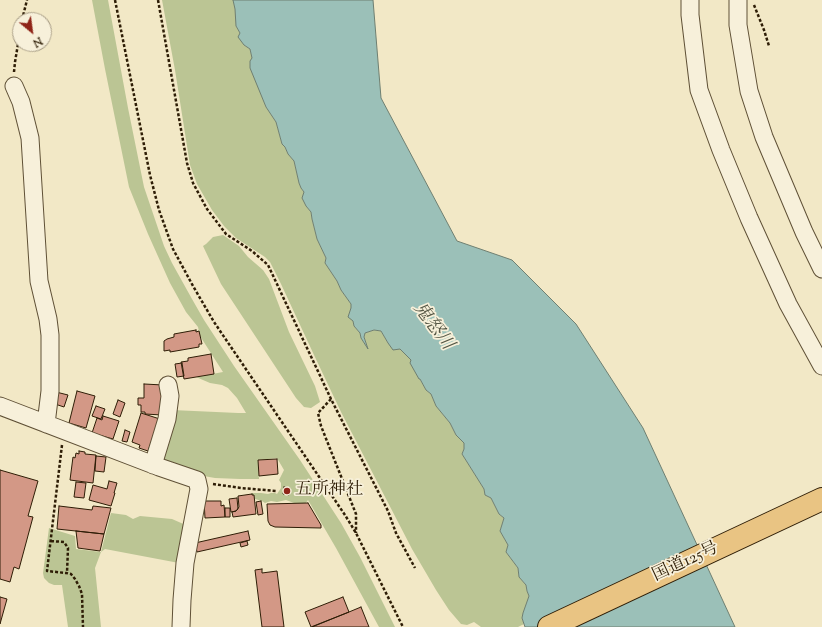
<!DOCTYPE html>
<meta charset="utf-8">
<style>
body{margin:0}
#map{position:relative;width:822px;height:627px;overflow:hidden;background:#f2e8c6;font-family:"Sorts Mill Goudy",serif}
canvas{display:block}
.north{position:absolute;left:12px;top:12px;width:40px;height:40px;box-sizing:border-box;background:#f7f0da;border:1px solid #a79c85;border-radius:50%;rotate:151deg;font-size:11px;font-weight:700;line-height:16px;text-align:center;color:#2e1d06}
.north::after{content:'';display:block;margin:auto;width:14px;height:18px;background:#8f2418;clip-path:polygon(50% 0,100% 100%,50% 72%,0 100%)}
</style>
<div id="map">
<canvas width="822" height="627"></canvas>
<div class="north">N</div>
</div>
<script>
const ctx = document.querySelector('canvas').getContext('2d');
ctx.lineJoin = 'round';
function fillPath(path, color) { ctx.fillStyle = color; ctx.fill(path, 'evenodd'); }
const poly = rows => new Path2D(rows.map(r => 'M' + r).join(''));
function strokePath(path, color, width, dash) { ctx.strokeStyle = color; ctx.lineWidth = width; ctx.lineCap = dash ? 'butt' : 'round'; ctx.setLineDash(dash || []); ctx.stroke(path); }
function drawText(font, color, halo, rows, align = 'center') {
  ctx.font = font + ' "Sorts Mill Goudy","Noto Serif JP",serif'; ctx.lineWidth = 3.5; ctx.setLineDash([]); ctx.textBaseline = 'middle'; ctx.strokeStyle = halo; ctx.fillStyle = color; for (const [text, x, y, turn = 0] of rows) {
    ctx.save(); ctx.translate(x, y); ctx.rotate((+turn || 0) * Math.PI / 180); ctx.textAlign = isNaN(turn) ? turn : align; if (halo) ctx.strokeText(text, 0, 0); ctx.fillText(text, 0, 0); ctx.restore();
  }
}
const green = poly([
 [92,0,108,0,128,108,144,187,164,246,172,263,192,299,204,320,234,366,300,460,341,523,360,557,395,627,379,627,336,548,308,500,305,504,294,503,286,500,277,502,271,501,265,503,262,501,255,499,251,495,252,493,261,493,268,494,271,493,275,493,277,494,281,488,281,483,279,480,284,470,277,458,258,460,259,479,240,479,215,478,198,475,160,459,172,410,238,413,246,413,237,398,228,388,222,385,210,383,196,377,223,372,200,336,198,327,186,312,170,283,148,234,129,187,105,69],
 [162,0,233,0,236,9,236,26,240,33,244,45,250,49,266,107,276,122,282,144,285,147,288,154,294,161,299,183,301,188,304,192,306,206,311,212,312,219,317,239,326,258,325,263,337,281,341,290,351,304,354,326,360,333,361,338,367,347,364,337,365,333,374,330,381,331,388,343,400,349,411,360,420,379,426,390,431,394,436,406,450,423,456,435,464,443,464,449,462,454,484,489,485,495,491,498,499,514,504,518,500,531,508,545,506,552,518,568,519,577,526,585,527,591,529,596,522,618,524,624,518,627,481,627,474,622,467,625,461,624,449,610,436,590,412,549,341,412,314,355,281,284,270,262,265,257,236,238,224,226,212,210,197,184,190,165,175,70],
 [223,235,239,246,248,257,263,270,269,279,289,332,315,386,320,402,311,408,304,407,296,398,221,284,203,246,206,244,213,237],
 [111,513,126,515,133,519,140,516,172,519,188,526,179,563,105,549,101,552,95,568,101,627,68,627,62,585,54,585,49,583,44,578,43,573,49,528,75,536,76,549,101,552]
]);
const water = poly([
 [233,0,373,0,381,98,457,241,512,260,576,324,643,428,735,627,525,627,522,618,523,613,529,596,527,591,526,585,519,577,518,568,506,552,508,545,500,531,504,518,499,514,491,498,485,495,484,489,462,454,464,449,464,443,456,435,450,423,436,406,431,394,426,390,420,379,419,379,410,363,411,360,400,349,393,350,388,343,381,331,374,330,365,333,364,337,368,349,361,338,360,333,354,326,353,321,348,317,351,308,351,304,341,290,337,281,325,263,326,258,317,239,312,219,311,212,306,206,302,198,304,192,301,188,299,183,294,161,288,154,285,147,282,144,276,122,266,107,250,68,250,61,252,58,250,49,244,45,238,37,240,33,236,26,235,9,233,0]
]);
const building = poly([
 [196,330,196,332,199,331,202,344,199,344,199,347,170,352,170,350,164,351,164,341,167,339,174,337,174,334,196,330],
 [211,354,214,374,184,379,181,362,188,361,188,358,211,354],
 [182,363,184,376,177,377,175,364,182,363],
 [144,384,163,385,162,415,145,414,145,412,141,412,141,405,138,405,138,398,144,398,144,384],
 [77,391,95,396,86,428,69,423,77,391],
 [56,392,68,395,64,407,52,403,56,392],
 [118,400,125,403,120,417,113,414,118,400],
 [96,406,105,409,101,419,92,416,96,406],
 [141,413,163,420,154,440,152,440,148,451,139,448,140,445,132,442,141,413],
 [103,416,119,421,113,439,92,433,97,418,102,420,103,416],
 [125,430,130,432,127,442,122,441,125,430],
 [79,451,85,452,85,454,96,455,93,483,70,480,73,457,75,458,76,453,79,454,79,451],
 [96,456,106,457,104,472,95,471,96,456],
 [277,459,278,474,259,476,258,460,277,459],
 [0,470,38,481,28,516,33,517,19,569,14,567,10,582,0,579,0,470],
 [109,481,117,483,114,493,115,493,111,506,89,500,93,485,107,489,109,481],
 [76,482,86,483,84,498,74,497,76,482],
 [284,487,290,488,289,495,283,494,284,487],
 [252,494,252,495,254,495,256,514,233,517,232,512,236,511,239,507,238,496,252,494],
 [237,498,238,509,236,511,231,512,229,499,237,498],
 [204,501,221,501,221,506,224,505,225,517,205,518,204,501],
 [261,501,263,514,258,515,256,502,261,501],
 [308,503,321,525,321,528,275,527,270,525,268,521,267,504,308,503],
 [59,506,92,510,93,506,111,508,104,534,57,529,59,506],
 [225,508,230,508,230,517,225,517,225,508],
 [76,531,104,534,100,551,78,548,76,531],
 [248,531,250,540,197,552,195,543,248,531],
 [247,541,248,545,241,547,240,543,247,541],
 [262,569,262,573,277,571,284,627,262,627,255,570,262,569],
 [0,597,7,599,0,624,0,597],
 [343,597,349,612,311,627,305,612,343,597],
 [361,607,369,627,312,627,349,612,361,607]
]);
const path = poly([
 [115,0,150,175,159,210,173,249,193,286,214,322,345,515,356,533,403,627],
 [158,0,187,163,193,183,207,209,226,234,252,251,268,265,331,399,388,511,396,533,415,568],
 [754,5,764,30,769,46],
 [22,20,27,0],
 [14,72,15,62,20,32],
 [331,399,318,413,321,426,356,514,356,533],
 [62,445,47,571,66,573,71,574,75,579,79,586,82,594,83,627],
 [213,484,241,488,277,491],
 [51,541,64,542,68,548,67,573]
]);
const minor = poly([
 [690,0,690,15,699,90,721,150,749,218,788,304,822,366],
 [738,0,738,25,749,91,764,137,804,232,822,269],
 [14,86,21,102,30,138,39,281,48,319,50,335,50,391,46,424],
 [0,406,159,467,197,480,199,489,185,563,182,600,181,627],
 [153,465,167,419,170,396,168,385]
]);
const highway = poly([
 [549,627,822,499]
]);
const markers = [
 [287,491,4,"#8f2418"]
];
const poiNames = [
 ["五所神社",295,491]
];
const streetNames = [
 ["国道125号",686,563,-25]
];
const waterNames = [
 ["鬼怒川",432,327,53]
];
fillPath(green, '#bbc594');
fillPath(water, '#9bc0b8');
strokePath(water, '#6f7f71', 1);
fillPath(building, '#d39886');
strokePath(building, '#2e1d06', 1);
strokePath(minor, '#5f5036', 19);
strokePath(highway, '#2e1d06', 24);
strokePath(path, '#2e1d06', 2.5, [3, 2]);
strokePath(minor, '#f7f0da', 17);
strokePath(highway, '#e9c483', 22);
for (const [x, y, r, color] of markers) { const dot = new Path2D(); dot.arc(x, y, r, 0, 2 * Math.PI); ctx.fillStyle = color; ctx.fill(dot); strokePath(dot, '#f7f0da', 1.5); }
drawText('17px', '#2e1d06', '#f7f0da', poiNames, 'left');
drawText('17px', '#2e1d06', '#f7f0da', streetNames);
drawText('italic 18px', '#545644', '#f7f0da', waterNames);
</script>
